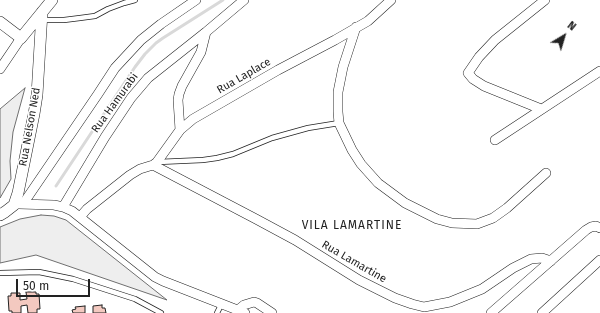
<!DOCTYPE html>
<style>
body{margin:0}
#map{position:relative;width:600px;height:313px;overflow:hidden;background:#fff;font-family:"Fira Sans",sans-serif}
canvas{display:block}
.north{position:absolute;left:544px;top:16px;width:40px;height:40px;-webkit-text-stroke:3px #fff;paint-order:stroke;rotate:38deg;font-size:11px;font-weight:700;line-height:16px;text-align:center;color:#222}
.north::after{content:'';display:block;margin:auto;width:14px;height:18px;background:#222;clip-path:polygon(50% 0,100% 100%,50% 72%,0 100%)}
.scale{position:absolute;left:16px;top:279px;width:74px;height:18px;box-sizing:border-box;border:2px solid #222;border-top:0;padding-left:5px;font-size:12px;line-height:14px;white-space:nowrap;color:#222;-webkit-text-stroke:3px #fff;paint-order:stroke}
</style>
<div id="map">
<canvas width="600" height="313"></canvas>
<div class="north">N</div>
<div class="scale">50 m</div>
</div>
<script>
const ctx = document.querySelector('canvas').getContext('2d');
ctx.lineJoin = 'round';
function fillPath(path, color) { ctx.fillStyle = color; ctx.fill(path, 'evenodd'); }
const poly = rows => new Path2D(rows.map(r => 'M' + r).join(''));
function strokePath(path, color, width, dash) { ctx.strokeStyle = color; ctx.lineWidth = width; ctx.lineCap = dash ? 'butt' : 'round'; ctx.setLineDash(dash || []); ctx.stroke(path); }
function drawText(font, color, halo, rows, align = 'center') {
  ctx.font = font + ' "Fira Sans",sans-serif'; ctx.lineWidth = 3; ctx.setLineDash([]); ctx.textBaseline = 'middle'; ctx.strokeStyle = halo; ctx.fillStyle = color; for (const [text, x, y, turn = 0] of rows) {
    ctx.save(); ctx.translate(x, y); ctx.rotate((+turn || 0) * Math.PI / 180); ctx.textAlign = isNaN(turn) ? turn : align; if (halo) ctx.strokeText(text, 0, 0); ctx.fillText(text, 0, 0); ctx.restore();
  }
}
const green = poly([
 [25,88,13,132,10,161,11,179,0,198,0,109,25,88],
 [41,215,54,216,66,220,167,300,36,255,0,263,0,227,20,219,41,215]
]);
const stream = poly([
 [56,186,135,67,145,54,156,43,163,38,223,0]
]);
const building = poly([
 [26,292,36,292,36,294,39,294,40,309,37,309,37,313,28,313,27,305,21,306,21,313,12,313,12,311,9,311,8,296,11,296,11,293,20,293,20,300,27,299,26,292],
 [102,305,102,308,105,308,106,313,93,313,93,306,102,305],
 [85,306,85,313,73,313,72,310,76,309,75,307,85,306]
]);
const service = poly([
 [42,20,64,20,80,18,95,16,108,9,124,3,135,0],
 [158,162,203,160,217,158,233,154,272,138,308,128,339,123],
 [0,273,39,272,73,279,135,299,161,313],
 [217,313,222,303]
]);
const minor = poly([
 [356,27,343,67,338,92,338,112,339,123,352,150,361,164,378,183,405,203,437,219,452,223,477,224,493,218,507,208,546,173],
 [0,69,21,38],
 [541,109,484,86,473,79,468,73,479,57,495,40,545,0],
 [180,130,178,100,179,94,182,86,201,52,206,32],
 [495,140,600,71],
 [153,165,256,219,295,240,359,280,395,298,412,304,424,307,450,302,482,289,513,268,531,259,542,258,551,261],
 [19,204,54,205,63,207,72,211,155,277,163,281,245,313],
 [23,204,98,94,115,68,141,40,161,24,196,0],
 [63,207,105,137,131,98,148,78,206,32,244,0],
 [80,217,87,209,130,175,140,169,153,165,157,162,180,130,193,119,278,70,335,40,368,21,391,0],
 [238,310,244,305,254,302,257,303,272,313],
 [491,313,586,230,591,227,596,226,600,228],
 [542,313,600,260]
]);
const tertiary = poly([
 [0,22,21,38],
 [21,38,52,0],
 [0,215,5,212,14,205,18,193,34,114,37,95,42,12]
]);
const streetNames = [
 ["Rua Laplace",244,76,-30],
 ["Rua Hamurabi",115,103,-54],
 ["Rua Nelson Ned",30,127,-80],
 ["Rua Lamartine",354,262,30]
];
const neighbourhoodNames = [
 ["VILA LAMARTINE",352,226]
];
fillPath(green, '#eee');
strokePath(green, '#6f6f6f', 1);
strokePath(stream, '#d9d9d9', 3);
fillPath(building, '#f3c9c0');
strokePath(building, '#222', 1);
strokePath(service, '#222', 6);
strokePath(minor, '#222', 10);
strokePath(tertiary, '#222', 12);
strokePath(service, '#fff', 4.5);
strokePath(minor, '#fff', 9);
strokePath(tertiary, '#fff', 11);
drawText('11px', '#222', '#fff', streetNames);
ctx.letterSpacing = '1px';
drawText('12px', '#222', '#fff', neighbourhoodNames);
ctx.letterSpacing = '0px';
</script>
